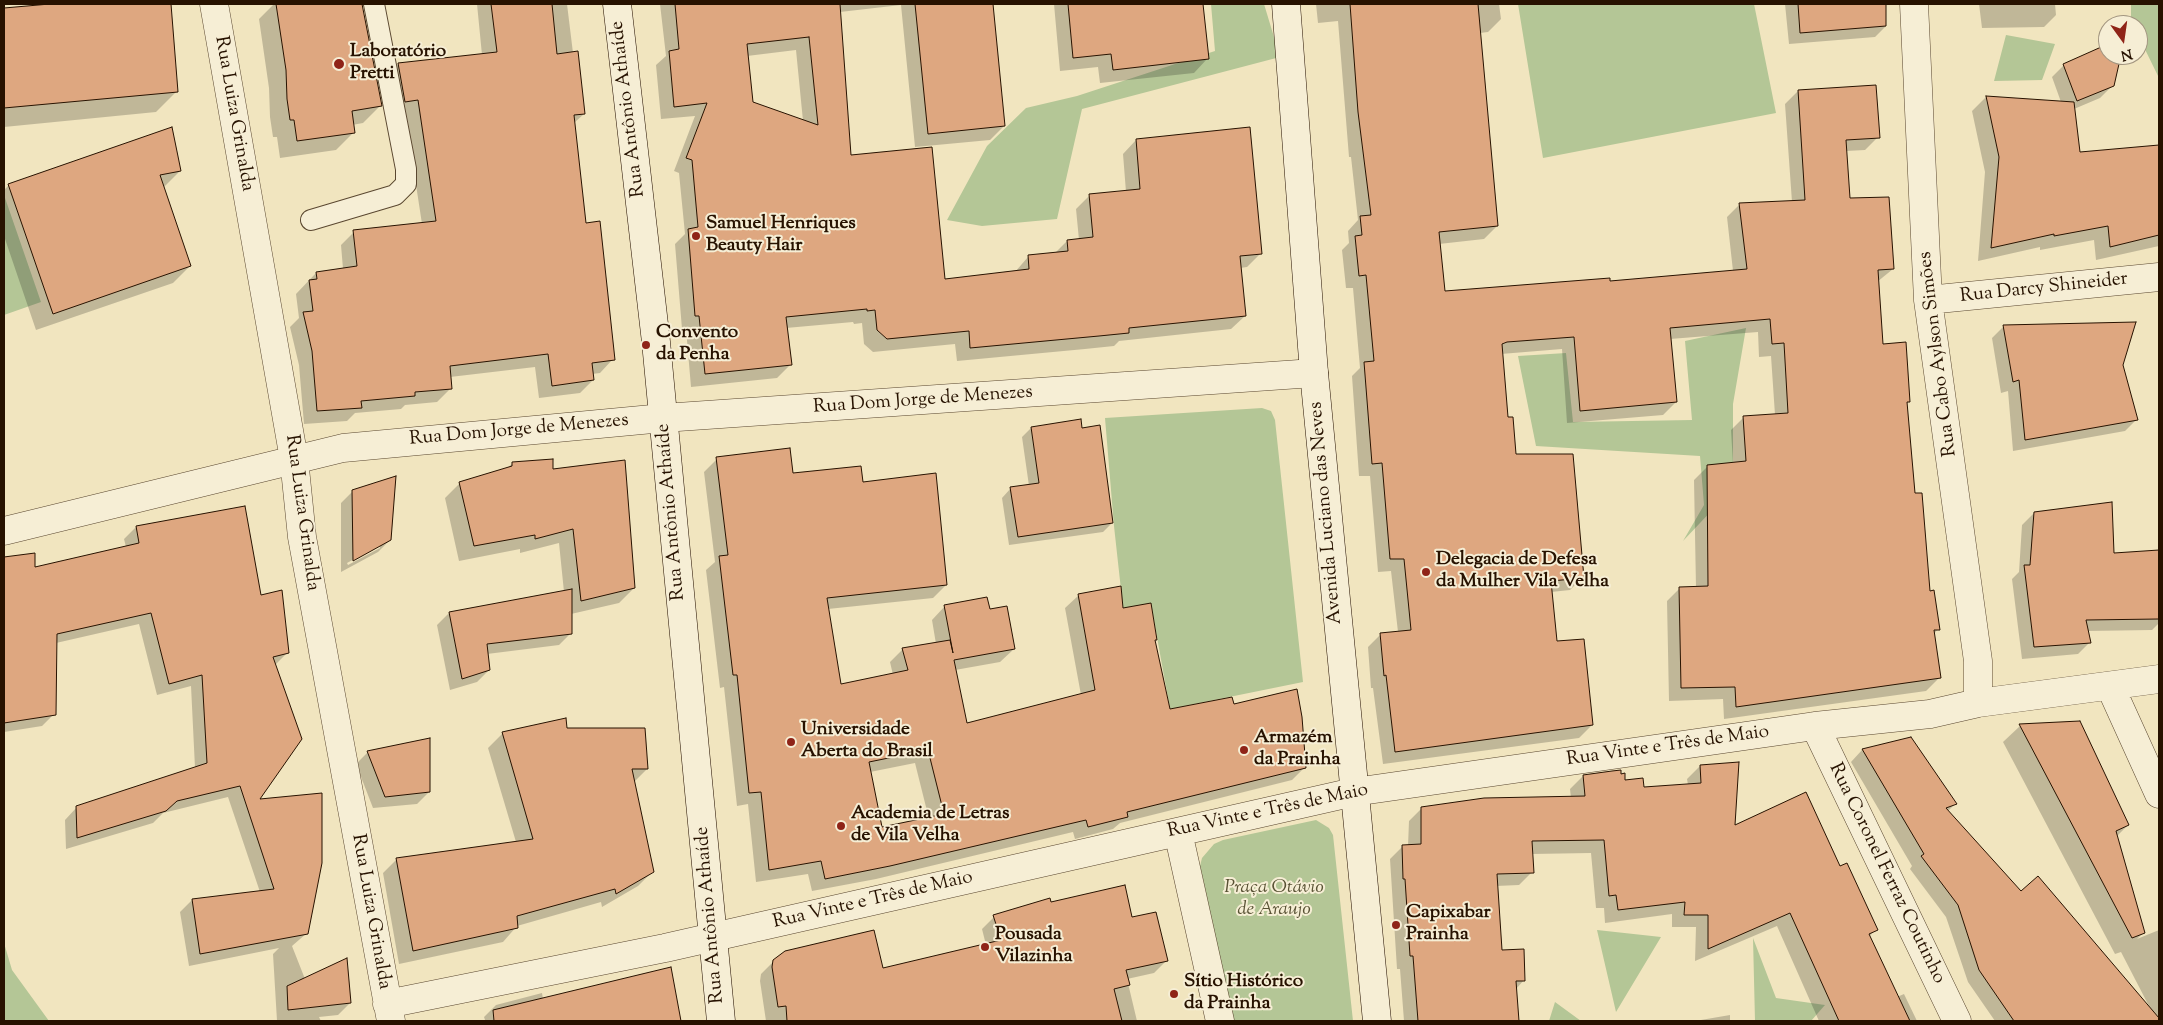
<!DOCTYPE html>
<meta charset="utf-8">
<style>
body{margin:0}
#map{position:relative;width:2163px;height:1025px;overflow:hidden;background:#f1e5bf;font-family:"Sorts Mill Goudy",serif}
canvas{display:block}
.frame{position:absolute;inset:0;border:5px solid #271200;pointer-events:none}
.north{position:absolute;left:2098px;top:15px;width:50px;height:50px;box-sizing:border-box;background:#f6eed5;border:1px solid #a39680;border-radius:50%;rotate:166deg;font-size:14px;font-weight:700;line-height:20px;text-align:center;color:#271200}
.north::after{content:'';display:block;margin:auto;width:18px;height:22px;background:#8f2418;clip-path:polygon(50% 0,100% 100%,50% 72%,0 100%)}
</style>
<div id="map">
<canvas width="2163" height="1025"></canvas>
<div class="frame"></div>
<div class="north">N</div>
</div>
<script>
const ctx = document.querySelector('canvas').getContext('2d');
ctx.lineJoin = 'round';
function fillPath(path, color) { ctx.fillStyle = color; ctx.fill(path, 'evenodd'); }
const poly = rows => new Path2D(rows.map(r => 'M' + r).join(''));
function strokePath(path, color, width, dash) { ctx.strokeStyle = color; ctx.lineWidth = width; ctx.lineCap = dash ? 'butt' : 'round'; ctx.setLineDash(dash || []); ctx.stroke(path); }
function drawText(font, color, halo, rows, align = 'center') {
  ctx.font = font + ' "Sorts Mill Goudy",serif'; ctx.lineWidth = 4; ctx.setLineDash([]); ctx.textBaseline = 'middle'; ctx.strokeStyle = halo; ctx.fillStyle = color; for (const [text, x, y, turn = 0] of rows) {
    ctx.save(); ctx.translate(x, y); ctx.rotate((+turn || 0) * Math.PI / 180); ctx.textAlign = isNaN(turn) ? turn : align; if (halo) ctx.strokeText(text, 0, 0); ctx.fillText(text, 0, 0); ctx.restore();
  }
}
const green = poly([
 [1211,4,1264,4,1280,57,1082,109,1057,219,982,226,947,220,987,146,1026,108,1077,96,1215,51],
 [1518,4,1754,4,1776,113,1543,158],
 [2131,4,2159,4,2159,78,2138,35,2138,25,2133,25,2131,20],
 [2006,35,2055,44,2042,80,1994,81],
 [4,195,41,302,4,315],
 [1746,328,1733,404,1733,472,1717,505,1683,541,1704,505,1700,456,1536,446,1518,356,1566,353,1573,422,1692,420,1685,341],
 [1262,408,1271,411,1275,420,1303,682,1170,709,1151,604,1123,608,1114,526,1105,418],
 [1316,820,1329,828,1333,835,1353,1021,1234,1021,1200,866,1202,858,1214,844,1223,840],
 [1597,930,1661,937,1616,1012],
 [1753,938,1776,998,1825,1005,1811,1021,1755,1021],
 [4,943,12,970,49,1021,4,1021],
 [1555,1002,1581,1021,1549,1021]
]);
const shadow = poly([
 [64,4,169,4,177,91,156,112,4,127,4,9],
 [274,4,361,4,380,106,363,123,352,125,353,133,336,150,280,158,277,137,273,137,270,117,269,88,259,19],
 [477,4,567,4,573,53,584,114,574,123,585,224,613,359,600,373,592,374,593,380,580,393,539,398,535,367,450,377,451,388,437,402,405,405,401,409,355,413,347,421,304,424,299,365,290,327,299,318,296,294,316,273,343,269,341,245,354,232,422,224,405,113,385,78,398,64,482,55],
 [660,4,992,4,1004,126,990,140,915,147,901,5,840,12,850,157,944,280,1015,272,1028,257,1054,254,1067,241,1079,240,1076,209,1089,196,1126,192,1123,154,1136,140,1261,253,1247,267,1240,268,1245,316,1231,329,1119,341,1114,346,1085,349,957,361,955,344,873,352,864,344,862,323,854,324,853,322,786,328,790,365,777,378,691,387,686,329,682,329,675,244,685,234,679,173,674,171,695,116,661,119,656,65,666,56],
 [796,50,803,121,752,103,747,56],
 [1054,4,1202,4,1207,59,1194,73,1100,83,1098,67,1060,71],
 [1316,4,1499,4,1501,19,1488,32,1480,33,1497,226,1484,239,1439,244,1444,292,1609,282,1733,271,1727,217,1740,204,1792,202,1785,104,1798,91,1878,137,1865,150,1846,151,1849,200,1893,269,1877,282,1882,345,1909,401,1906,404,1914,495,1929,592,1938,629,1934,634,1939,678,1926,691,1724,719,1723,699,1669,701,1667,601,1680,588,1696,588,1694,480,1707,467,1733,464,1731,430,1744,417,1775,415,1771,356,1759,357,1758,332,1670,339,1676,402,1663,415,1567,423,1562,349,1501,354,1507,418,1515,455,1583,577,1570,590,1551,592,1555,642,1592,725,1579,738,1383,764,1373,688,1371,688,1368,647,1381,634,1398,632,1391,571,1378,572,1370,476,1359,476,1352,376,1360,368,1353,288,1346,288,1342,250,1349,243,1348,231,1358,220,1351,157,1349,157,1338,21,1318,23],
 [1785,4,1884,4,1886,26,1875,37,1789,44],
 [1979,4,2055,4,2056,15,2044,27,1982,28],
 [2108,46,2108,55,2119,55,2113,85,2100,98,2074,109,2079,154,2159,147,2159,246,2096,260,2094,240,2040,250,2040,247,1978,261,1985,172,1972,111,1986,97,2061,102,2052,77,2064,65],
 [180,171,163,188,190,266,173,283,36,330,4,236,4,190,9,185],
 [2004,326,2121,365,2137,419,2125,431,2013,451,2008,391,2001,393,1992,338],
 [1031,428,1081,429,1112,523,1103,532,1009,545,1002,498,1011,488,1029,486,1022,437],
 [717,459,792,474,862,483,946,585,933,598,828,609,840,685,893,675,890,662,903,649,936,644,932,620,945,606,989,611,1014,649,1000,662,955,670,966,724,1081,695,1065,608,1079,595,1122,610,1156,639,1154,641,1169,710,1233,706,1305,767,1292,780,1120,823,1113,829,1075,839,1073,832,876,879,812,891,808,874,756,882,748,804,737,806,724,687,720,688,706,570,715,562,704,472],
 [915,763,929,819,882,829,870,772],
 [513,463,552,470,634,588,619,603,571,614,571,633,559,645,487,654,489,670,477,682,450,690,437,625,449,613,564,592,559,543,520,553,520,549,459,561,445,498,460,483,506,469],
 [353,491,390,540,378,552,341,572,341,503],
 [380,545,380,548,348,565,347,563],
 [244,508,260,596,288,652,275,665,258,801,307,933,292,946,305,979,350,1003,338,1015,319,1017,321,1021,277,1021,273,954,279,948,189,966,180,912,192,900,260,892,228,797,163,813,153,823,66,849,65,820,77,807,195,768,191,686,157,695,139,624,56,643,54,714,42,726,4,732,4,558,33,554,34,568,126,547,124,539,136,527],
 [2034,513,2113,555,2159,551,2159,623,2152,630,2087,631,2090,642,2078,654,2022,659,2012,579,2019,572,2022,525],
 [565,719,566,730,647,769,633,783,652,872,638,886,602,907,601,902,517,926,503,942,399,964,383,873,397,859,516,842,488,748,502,734],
 [2079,722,2128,825,2116,837,2143,933,2137,939,2159,930,2159,1021,1995,1021,1968,982,1946,917,1910,869,1912,866,1851,762,1862,750,1910,738,1955,804,1947,812,2021,892,2151,1010,2121,952,2115,954,2003,742,2020,726],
 [368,752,429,792,417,804,373,808,356,764],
 [1700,766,1733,827,1839,868,1876,929,1869,937,1897,997,1904,994,1917,1021,1819,1021,1777,926,1695,961,1696,927,1672,927,1672,914,1605,923,1604,908,1596,908,1591,853,1532,854,1532,872,1519,885,1496,886,1500,952,1524,980,1516,989,1518,1021,1404,1021,1400,969,1397,969,1390,859,1403,846,1408,846,1409,821,1422,808,1571,798,1570,789,1583,776,1624,782,1642,789,1688,785,1687,779],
 [1051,904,1131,919,1167,960,1154,973,1127,979,1137,1021,766,1021,760,981,761,974,774,961,882,970,986,945,982,929,994,917],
 [670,968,679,1021,479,1021,485,1020,484,1017,496,1005,542,993,543,999],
 [1730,1015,1730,1021,1695,1021]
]);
const building = poly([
 [50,4,171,4,178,92,4,108,4,8,50,4],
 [276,4,362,4,382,106,352,111,355,133,297,141,294,120,290,120,287,99,286,70,276,4],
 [491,4,552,4,557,54,578,51,585,114,574,115,586,223,600,221,615,360,592,363,594,380,552,386,548,354,450,366,452,389,415,392,415,396,361,401,362,408,317,411,312,351,303,312,313,311,309,280,317,279,316,272,357,266,353,230,436,221,418,100,405,102,398,63,497,52,491,4],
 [675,4,840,4,851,155,932,147,945,279,1029,269,1028,255,1068,251,1067,240,1093,237,1089,194,1140,189,1136,139,1250,127,1262,254,1240,256,1246,316,1129,328,1129,333,1099,336,970,348,969,331,887,339,877,330,875,310,867,311,867,309,786,317,792,365,705,374,699,316,695,316,688,229,698,227,692,160,686,158,707,103,674,107,669,51,679,49,675,4],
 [809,37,818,125,753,102,747,44,809,37],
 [915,4,993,4,1005,126,928,134,915,4],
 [1068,4,1203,4,1209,59,1113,70,1111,54,1073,58,1068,4],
 [1350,4,1478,4,1498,226,1439,232,1445,291,1610,278,1610,281,1747,269,1739,203,1805,200,1798,90,1876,85,1880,138,1846,140,1850,198,1889,197,1894,269,1878,270,1883,344,1906,342,1910,402,1907,402,1915,493,1922,493,1930,591,1934,590,1940,630,1934,630,1941,678,1736,707,1735,687,1681,688,1679,587,1708,586,1707,465,1746,461,1743,416,1788,413,1784,343,1772,344,1770,319,1670,328,1677,402,1580,411,1574,337,1507,342,1502,344,1508,417,1513,417,1516,454,1573,454,1584,578,1551,581,1557,641,1584,639,1593,725,1395,752,1386,675,1384,676,1380,633,1411,630,1404,559,1390,559,1382,463,1372,464,1364,362,1374,361,1366,275,1359,276,1355,236,1362,235,1360,216,1371,215,1358,112,1350,4],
 [1798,4,1886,4,1886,26,1800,33,1798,4],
 [2108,44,2108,55,2121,55,2114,86,2077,101,2063,64,2108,44],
 [1986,96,2074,102,2080,152,2159,145,2159,235,2110,247,2108,226,2054,236,2054,234,1991,248,1999,157,1986,96],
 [172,127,181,171,160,175,191,266,53,314,8,184,172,127],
 [2136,322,2123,365,2138,420,2025,440,2019,380,2013,382,2003,325,2136,322],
 [1081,419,1082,428,1100,425,1113,523,1018,537,1010,487,1039,483,1031,427,1081,419],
 [790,448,793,473,861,466,863,482,936,473,947,585,827,598,841,684,908,670,902,648,950,640,953,653,944,605,987,597,990,609,1007,606,1015,649,954,660,967,723,1095,690,1078,594,1121,586,1123,608,1151,603,1157,640,1155,640,1170,709,1232,697,1234,704,1297,689,1302,717,1306,768,1127,812,1128,817,1088,827,1086,820,890,866,825,879,821,861,769,870,761,792,749,793,737,675,733,675,719,556,728,555,716,457,790,448],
 [928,750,944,814,882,827,869,762,928,750],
 [553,459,553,469,625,460,635,588,581,601,573,529,535,539,535,535,474,546,459,482,512,466,512,462,553,459],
 [396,476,391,540,353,561,352,490,396,476],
 [2112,502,2114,553,2159,550,2159,619,2086,620,2091,643,2034,647,2024,565,2030,565,2034,512,2112,502],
 [245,506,261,595,282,590,289,653,273,657,302,739,260,799,322,793,322,863,308,934,200,954,192,899,274,889,240,786,177,801,166,811,77,838,76,806,207,763,202,675,169,684,151,613,57,634,56,715,4,723,4,557,35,553,35,567,139,543,136,526,245,506],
 [572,589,572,634,487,644,490,670,462,679,449,612,572,589],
 [566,718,567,728,645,728,648,769,632,769,654,872,616,894,615,889,517,916,518,928,413,951,396,858,533,839,502,732,566,718],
 [2080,721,2129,825,2116,831,2145,933,2132,938,2019,724,2080,721],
 [1911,737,1957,804,1946,808,2021,891,2038,876,2159,1018,2159,1021,2014,1021,1979,970,1958,905,1921,856,1924,854,1862,749,1911,737],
 [430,738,430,792,385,797,367,751,430,738],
 [1739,762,1735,825,1806,792,1840,866,1847,863,1878,930,1869,934,1910,1021,1839,1021,1790,913,1708,949,1708,915,1684,915,1685,902,1618,910,1616,895,1609,896,1604,840,1532,841,1534,873,1497,874,1502,950,1524,949,1525,981,1516,981,1519,1021,1418,1021,1413,956,1410,956,1405,879,1403,879,1402,845,1421,844,1421,807,1484,798,1585,796,1583,775,1612,771,1621,770,1621,774,1625,773,1625,780,1643,778,1644,787,1701,783,1700,765,1739,762],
 [1125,885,1132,917,1156,912,1168,961,1126,970,1130,985,1114,989,1122,1021,787,1021,786,1006,778,1007,772,967,773,960,785,951,874,930,883,968,1001,940,993,915,1050,898,1051,902,1125,885],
 [347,958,351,1003,288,1010,287,986,347,958],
 [671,967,681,1021,494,1021,493,1010,671,967]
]);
const service = poly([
 [311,220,395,195,406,184,406,169,374,4]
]);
const minor = poly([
 [214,4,294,459,302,537,391,1021],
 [1914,4,1928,300,1978,661,1978,703],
 [1928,300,2159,277],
 [4,531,343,448,663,418,1314,373],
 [2110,686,2159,794],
 [1815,726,1957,1021],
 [1178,832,1220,1021],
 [387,1004,665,948,1354,792,1815,726,1930,714,1978,703,2159,679]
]);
const secondary = poly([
 [617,4,656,342,721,1021],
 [1286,4,1314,373,1377,1021]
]);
const markers = [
 [339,64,6,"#8f2418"],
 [696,236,5,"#8f2418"],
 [646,345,5,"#8f2418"],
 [1426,572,5,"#8f2418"],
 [791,742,5,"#8f2418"],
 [1244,750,5,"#8f2418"],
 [841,826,5,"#8f2418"],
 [1396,925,5,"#8f2418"],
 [985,947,5,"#8f2418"],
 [1174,994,5,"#8f2418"]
];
const poiNames = [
 ["Laboratório",350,53],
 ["Pretti",350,75],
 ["Samuel Henriques",706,225],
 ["Beauty Hair",706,247],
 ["Convento",656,334],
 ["da Penha",656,356],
 ["Delegacia de Defesa",1436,561],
 ["da Mulher Vila Velha",1436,583],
 ["Universidade",801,731],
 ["Aberta do Brasil",801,753],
 ["Armazém",1254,739],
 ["da Prainha",1254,761],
 ["Academia de Letras",851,815],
 ["de Vila Velha",851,837],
 ["Capixabar",1406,914],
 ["Prainha",1406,936],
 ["Pousada",995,936],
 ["Vilazinha",995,958],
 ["Sítio Histórico",1184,983],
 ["da Prainha",1184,1005]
];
const streetNames = [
 ["Rua Antônio Athaíde",629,109,-97],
 ["Rua Luiza Grinalda",233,114,80],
 ["Rua Darcy Shineider",2044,289,-6],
 ["Rua Cabo Aylson Simões",1939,354,-97],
 ["Rua Dom Jorge de Menezes",923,401,-4],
 ["Rua Dom Jorge de Menezes",519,431,-5],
 ["Rua Antônio Athaíde",672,512,-95],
 ["Rua Luiza Grinalda",301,513,82],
 ["Avenida Luciano das Neves",1327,513,-95],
 ["Rua Vinte e Três de Maio",1668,747,-8],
 ["Rua Vinte e Três de Maio",1268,812,-12],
 ["Rua Coronel Ferraz Coutinho",1886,874,64],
 ["Rua Vinte e Três de Maio",873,901,-13],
 ["Rua Luiza Grinalda",370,912,80],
 ["Rua Antônio Athaíde",711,915,-95]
];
const parkNames = [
 ["Praça Otávio",1274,889],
 ["de Araujo",1274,911]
];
fillPath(green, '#b4c696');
fillPath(shadow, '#0003');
fillPath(building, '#dea780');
strokePath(building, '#271200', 1);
strokePath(service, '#5a4730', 22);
strokePath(minor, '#5a4730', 29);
strokePath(secondary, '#271200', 29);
strokePath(service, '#f6eed5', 20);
strokePath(minor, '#f6eed5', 28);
strokePath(secondary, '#f6eed5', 28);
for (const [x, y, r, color] of markers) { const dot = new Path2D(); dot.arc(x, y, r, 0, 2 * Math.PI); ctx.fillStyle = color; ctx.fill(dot); strokePath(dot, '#f6eed5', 2); }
drawText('bold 19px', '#271200', '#f6eed5', poiNames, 'left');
drawText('19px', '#271200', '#f6eed5', streetNames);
drawText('italic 19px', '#585134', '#f6eed5', parkNames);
</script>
